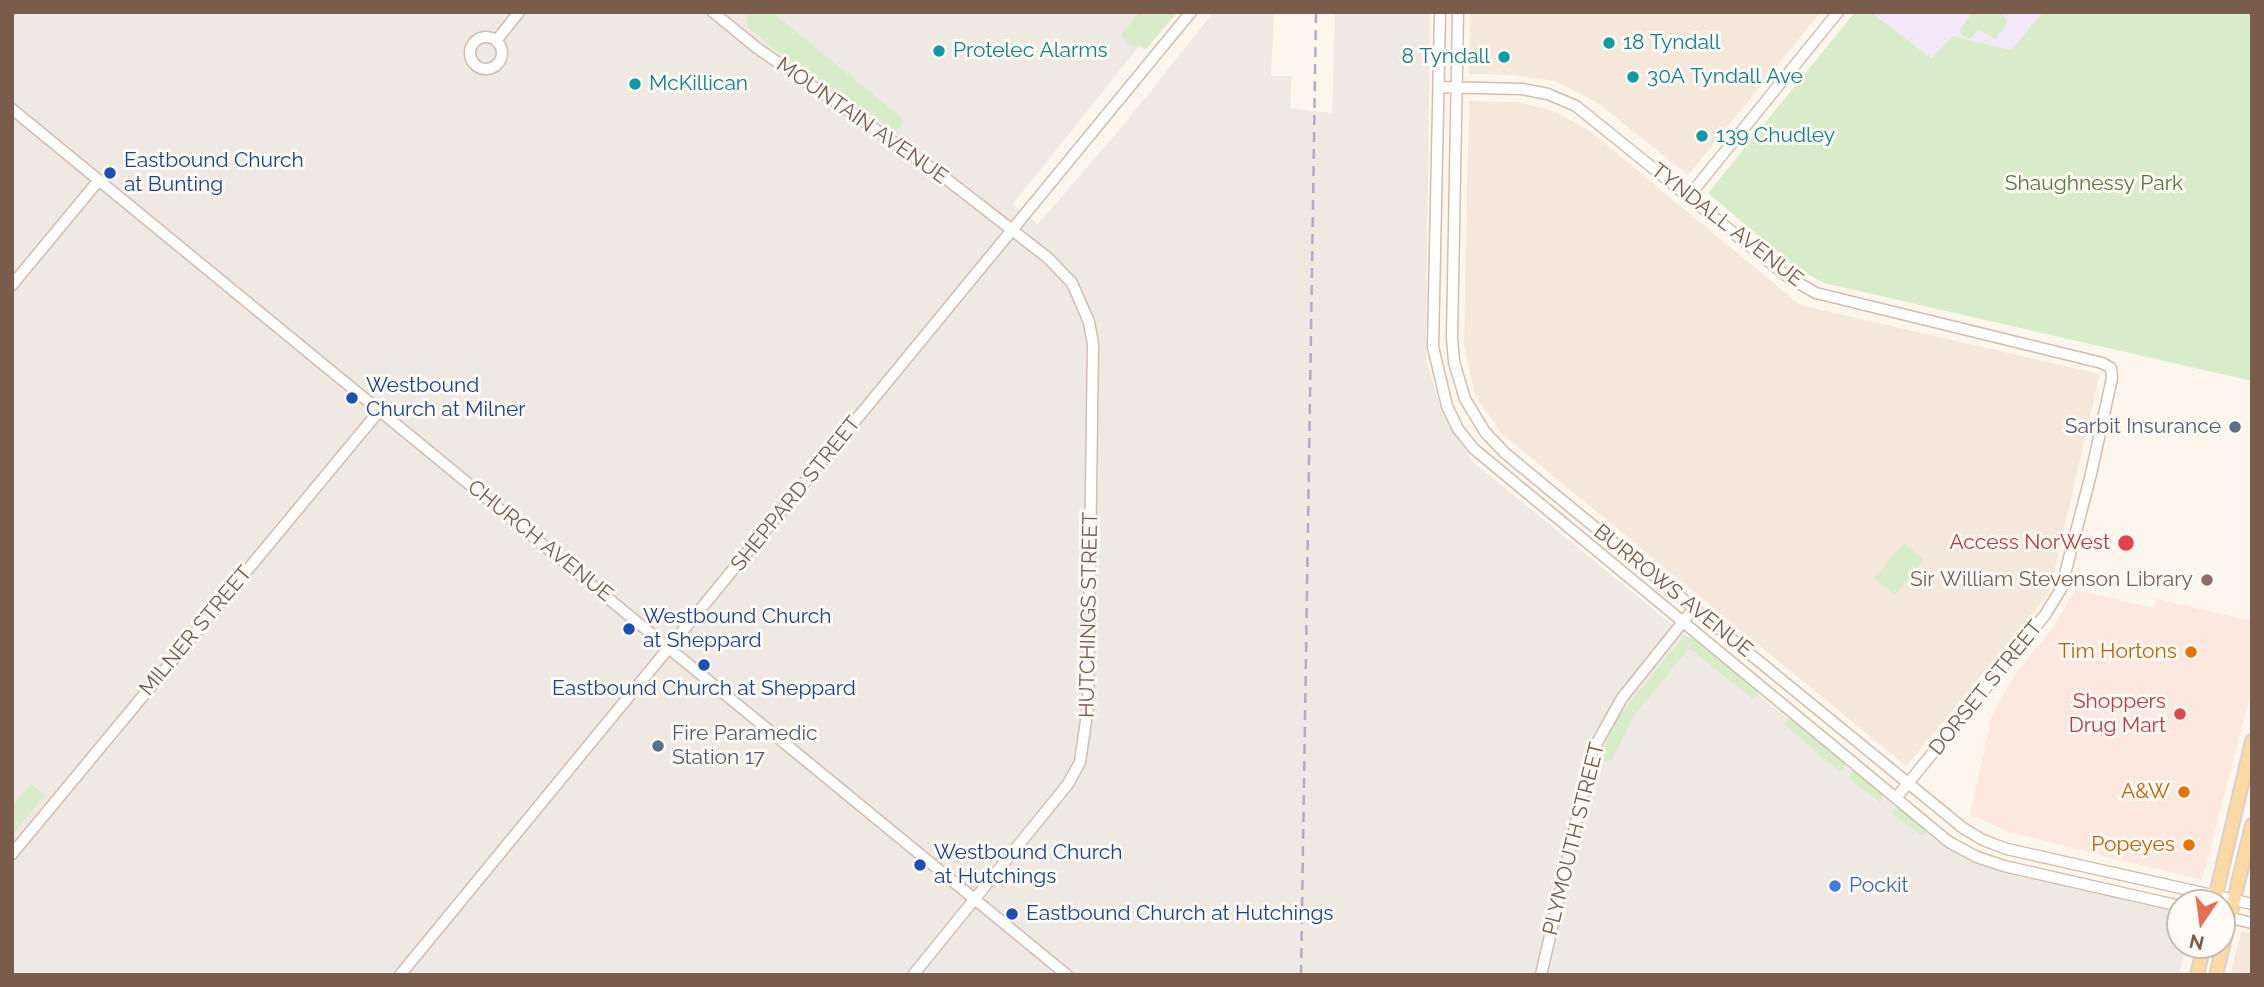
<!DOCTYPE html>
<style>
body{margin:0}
#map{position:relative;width:2264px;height:987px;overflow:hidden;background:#fdf6ec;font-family:Raleway,sans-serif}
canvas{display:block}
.frame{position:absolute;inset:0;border:14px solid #7a5c4d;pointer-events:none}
.north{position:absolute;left:2166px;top:889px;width:70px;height:70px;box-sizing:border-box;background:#fffaf3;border:2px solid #cabbb1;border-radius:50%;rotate:193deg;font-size:19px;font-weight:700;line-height:28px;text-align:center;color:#7a5c4d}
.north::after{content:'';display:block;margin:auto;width:24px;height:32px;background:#e76f51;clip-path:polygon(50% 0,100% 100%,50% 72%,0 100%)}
</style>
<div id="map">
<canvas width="2264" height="987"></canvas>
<div class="frame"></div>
<div class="north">N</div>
</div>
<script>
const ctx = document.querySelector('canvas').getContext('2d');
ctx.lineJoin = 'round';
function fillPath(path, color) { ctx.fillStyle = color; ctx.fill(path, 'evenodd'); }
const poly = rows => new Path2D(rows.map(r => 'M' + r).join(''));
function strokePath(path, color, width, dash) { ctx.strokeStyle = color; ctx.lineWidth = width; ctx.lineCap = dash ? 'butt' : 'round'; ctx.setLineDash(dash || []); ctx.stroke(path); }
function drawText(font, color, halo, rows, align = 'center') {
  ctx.font = font + ' Raleway,sans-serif'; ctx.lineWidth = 6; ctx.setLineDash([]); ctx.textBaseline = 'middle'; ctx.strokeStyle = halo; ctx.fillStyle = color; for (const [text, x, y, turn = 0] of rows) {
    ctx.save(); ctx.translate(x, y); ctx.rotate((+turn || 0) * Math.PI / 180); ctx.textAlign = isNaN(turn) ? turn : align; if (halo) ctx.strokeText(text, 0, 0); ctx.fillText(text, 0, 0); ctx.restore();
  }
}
const residential = poly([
 [1470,12,1821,12,1688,175,1598,103,1555,81,1514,75,1469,74],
 [1469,101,1519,102,1556,112,1590,131,1800,305,2100,374,2049,594,1906,766,1502,434,1475,395,1464,346],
 [2241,931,2252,933,2252,975,2231,975]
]);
const commercial = poly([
 [2075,590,2154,608,2156,599,2252,621,2252,689,2202,880,2012,833,1970,815,1992,715,2017,671,2052,629]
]);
const industrial = poly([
 [12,12,1166,12,1013,204,1038,224,1123,126,1212,14,1274,12,1271,76,1292,76,1290,108,1332,113,1335,12,1430,12,1426,359,1443,416,1474,463,1944,846,1969,860,2180,911,2180,945,2186,945,2179,975,12,975]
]);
const education = poly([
 [1871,12,2043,12,2011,50,1953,36,1931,58]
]);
const green = poly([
 [751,12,772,12,902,118,904,120,900,128,894,130,774,49,748,27,746,18],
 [1140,12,1178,12,1146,49,1132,45,1120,36],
 [1855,12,1871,12,1931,58,1953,36,2011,50,2043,12,2252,12,2252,381,1824,283,1795,267,1708,193],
 [1973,12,1999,12,2007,19,2007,24,1995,39,1978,30,1970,39,1961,35,1960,29],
 [1904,543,1924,560,1895,595,1874,578],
 [1684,636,1695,638,1758,690,1759,693,1753,699,1689,648,1633,717,1612,760,1604,761,1601,753,1618,717],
 [1789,718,1795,719,1845,761,1844,769,1839,771,1785,725],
 [1854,770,1882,792,1882,804,1848,777],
 [31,784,45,795,12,835,12,807],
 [1899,808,1928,828,1922,836,1893,814,1893,810]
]);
const minor = poly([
 [713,12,757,48,940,174,1048,258,1072,283,1089,322,1093,344,1088,707,1080,762,1068,784,913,975],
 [1440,12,1433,347,1447,406,1458,429,1474,449,1949,842,1977,857,2004,866,2180,906],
 [1458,12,1452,338,1454,362,1465,399,1485,432,1505,453,1569,506,1963,828,1983,840,2007,849,2252,904],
 '470 53a16 16 0 1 1 32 0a16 16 0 1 1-32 0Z',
 [496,41,519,12],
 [1439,87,1522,89,1548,94,1576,106,1788,277,1816,293,2102,363,2111,368,2112,378,2091,474,2061,589,2045,615,1896,798],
 [12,109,1067,975],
 [1689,196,1838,12],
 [12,285,99,180],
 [12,854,380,410],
 [2222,916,2252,923],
 [400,975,1191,12],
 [1541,975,1593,750,1622,698,1694,608]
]);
const major = poly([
 [2214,903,2252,741],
 [2197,975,2204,945],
 [2216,975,2252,825]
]);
const rail = poly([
 [1301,975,1316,12]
]);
const markers = [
 [1609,43,7,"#0f9aa8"],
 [939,51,7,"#0f9aa8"],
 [1504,57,7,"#0f9aa8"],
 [1633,77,7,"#0f9aa8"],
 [635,84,7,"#0f9aa8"],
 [1702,136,7,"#0f9aa8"],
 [110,173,7,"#1a4fb4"],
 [352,398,7,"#1a4fb4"],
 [2235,427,7,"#5c6f8a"],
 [2126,543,9,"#e0444e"],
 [2207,580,7,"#8d6e63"],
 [629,629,7,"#1a4fb4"],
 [2191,652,7,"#e8710a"],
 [704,665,7,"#1a4fb4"],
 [2180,714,7,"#e0444e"],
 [658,746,7,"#5c6f8a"],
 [2184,792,7,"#e8710a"],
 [2189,845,7,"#e8710a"],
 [920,865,7,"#1a4fb4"],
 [1835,886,7,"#3f7fe0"],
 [1012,914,7,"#1a4fb4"]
];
const cultureNames = [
 ["18 Tyndall",1623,43],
 ["Protelec Alarms",953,51],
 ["8 Tyndall",1490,57,"right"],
 ["30A Tyndall Ave",1647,77],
 ["McKillican",649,84],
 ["139 Chudley",1716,136]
];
const streetNames = [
 ["MOUNTAIN AVENUE",862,121,35],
 ["TYNDALL AVENUE",1727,225,38],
 ["SHEPPARD STREET",796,494,-51],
 ["CHURCH AVENUE",540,541,39],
 ["BURROWS AVENUE",1673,591,39],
 ["HUTCHINGS STREET",1089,615,-89],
 ["MILNER STREET",196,631,-50],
 ["DORSET STREET",1986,688,-51],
 ["PLYMOUTH STREET",1574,839,-76]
];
const transitNames = [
 ["Eastbound Church",124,161],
 ["at Bunting",124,185],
 ["Westbound",366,386],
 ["Church at Milner",366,410],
 ["Westbound Church",643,617],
 ["at Sheppard",643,641],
 ["Eastbound Church at Sheppard",704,689,"center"],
 ["Westbound Church",934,853],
 ["at Hutchings",934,877],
 ["Eastbound Church at Hutchings",1026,914]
];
const parkNames = [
 ["Shaughnessy Park",2094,184]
];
const serviceNames = [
 ["Sarbit Insurance",2221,427],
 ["Fire Paramedic",672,734,"left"],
 ["Station 17",672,758,"left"]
];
const healthNames = [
 ["Access NorWest",2110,543],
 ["Shoppers",2166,702],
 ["Drug Mart",2166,726]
];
const educationNames = [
 ["Sir William Stevenson Library",2193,580]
];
const foodNames = [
 ["Tim Hortons",2177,652],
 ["A&W",2170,792],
 ["Popeyes",2175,845]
];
const shopNames = [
 ["Pockit",1849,886]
];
fillPath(residential, '#f5e8da');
fillPath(commercial, '#fde8e0');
fillPath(industrial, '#efe9e4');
fillPath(education, '#f3e8fa');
fillPath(green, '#d8ecc9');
strokePath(minor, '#d1beb0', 13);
strokePath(major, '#dad1cd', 16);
strokePath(minor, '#fff', 10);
strokePath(major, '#fbd9a5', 12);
strokePath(rail, '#b9a8c9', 2.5, [10, 7]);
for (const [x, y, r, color] of markers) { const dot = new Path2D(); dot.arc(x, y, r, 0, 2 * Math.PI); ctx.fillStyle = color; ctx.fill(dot); strokePath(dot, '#fffaf3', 2.5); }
drawText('21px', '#0d838f', '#fffaf3', cultureNames, 'left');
drawText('21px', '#7a5c4d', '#fffaf3', streetNames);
drawText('21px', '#164399', '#fffaf3', transitNames, 'left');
drawText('21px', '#537a41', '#fffaf3', parkNames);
drawText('21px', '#4e5e75', '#fffaf3', serviceNames, 'right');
drawText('21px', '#be3a42', '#fffaf3', healthNames, 'right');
drawText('21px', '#785e54', '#fffaf3', educationNames, 'right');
drawText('21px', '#c56008', '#fffaf3', foodNames, 'right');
drawText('21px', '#366cbe', '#fffaf3', shopNames, 'left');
</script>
